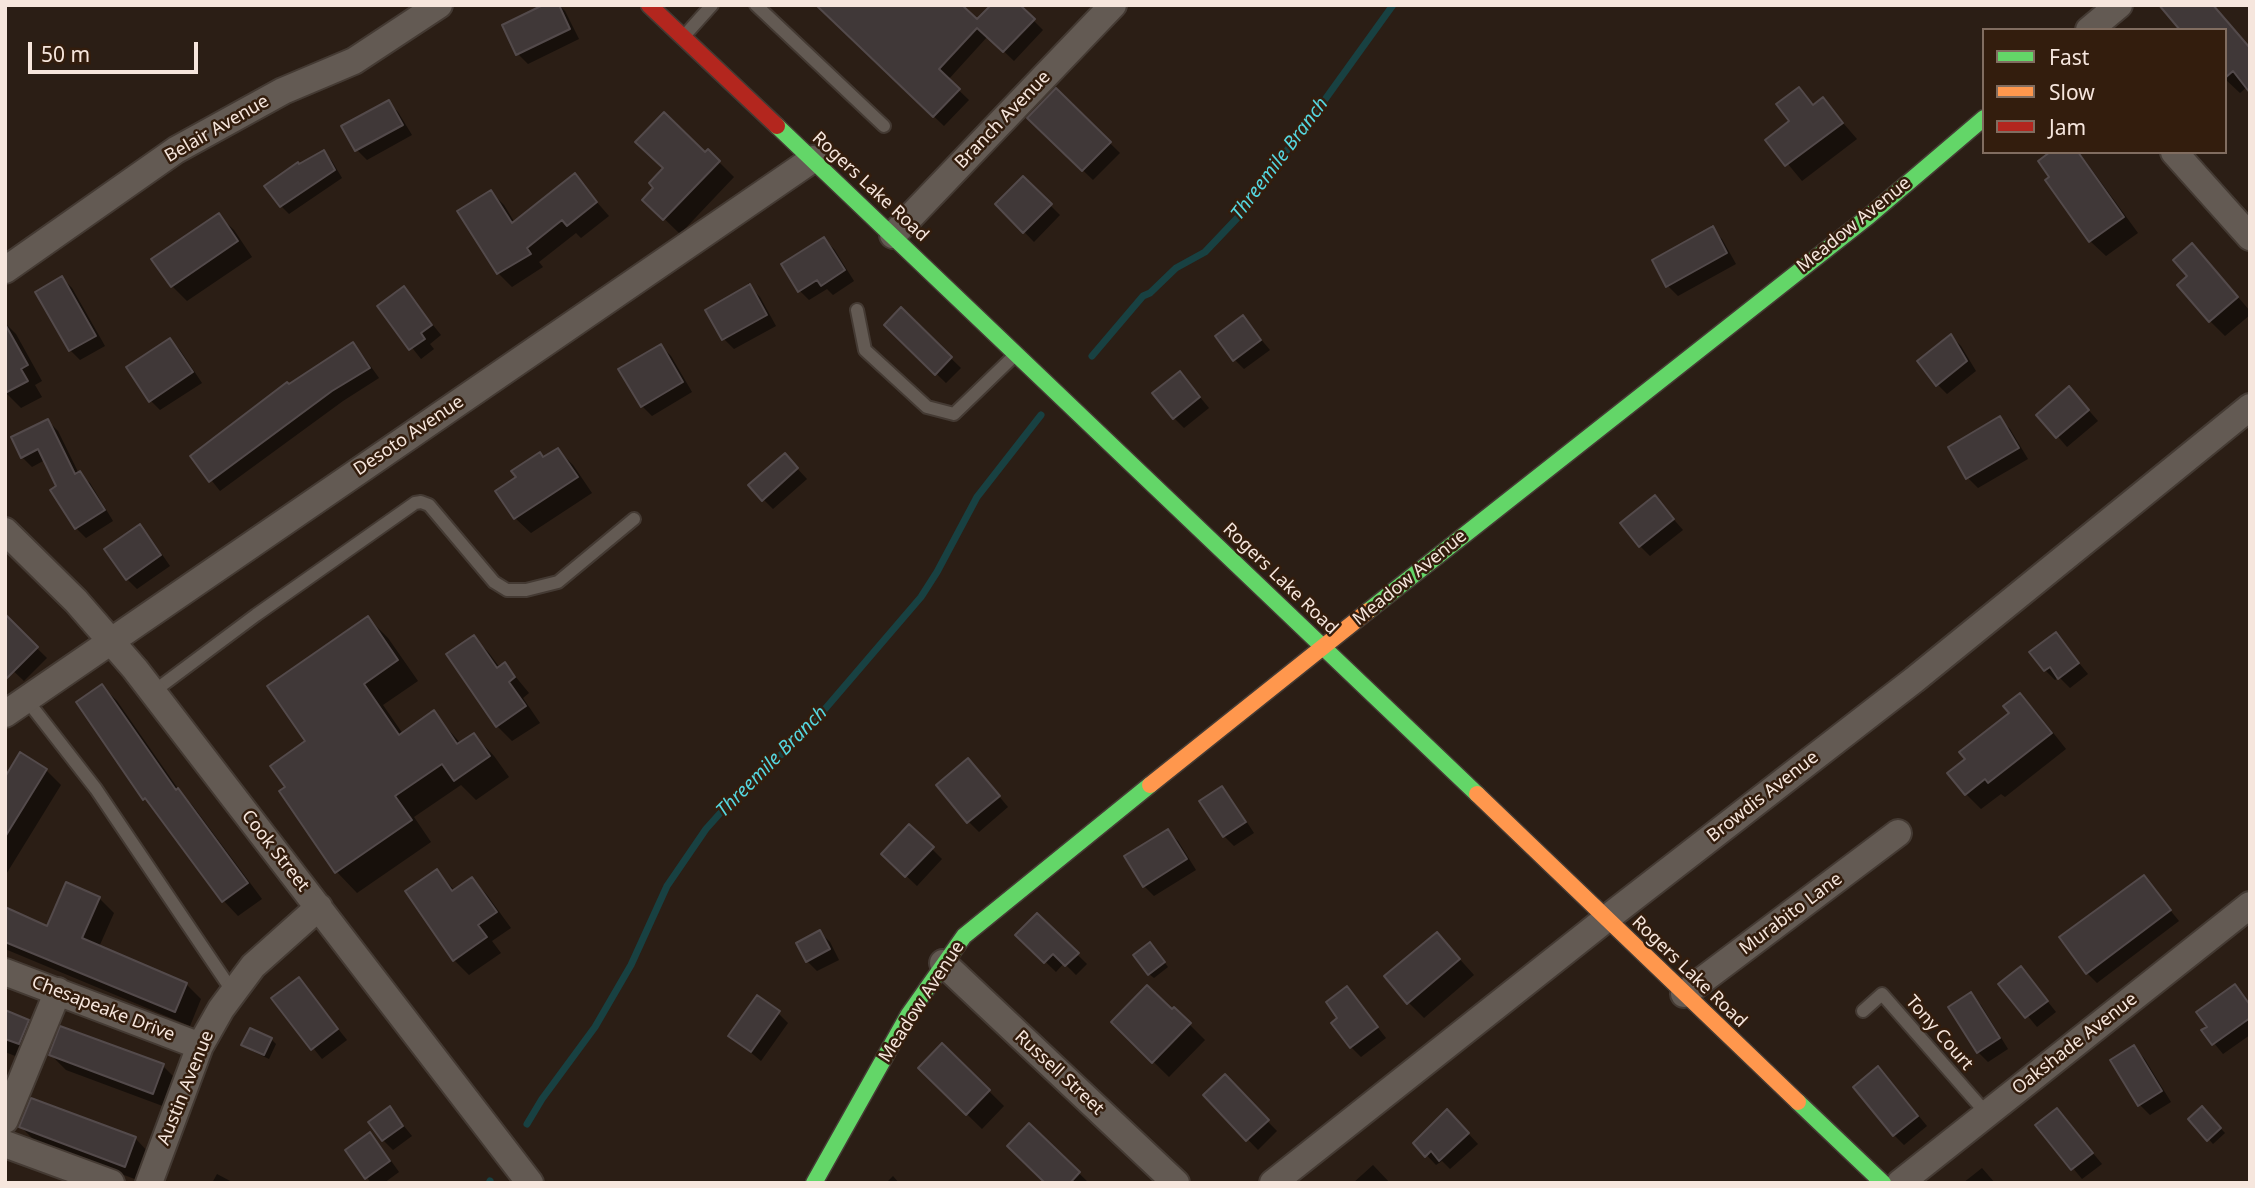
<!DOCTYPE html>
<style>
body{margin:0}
#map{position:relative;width:2255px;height:1188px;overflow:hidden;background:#2b1e15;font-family:"Noto Sans",sans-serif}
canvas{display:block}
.frame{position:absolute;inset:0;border:7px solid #f6e6dd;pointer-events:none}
.legend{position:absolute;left:1982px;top:28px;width:245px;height:126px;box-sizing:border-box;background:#331d0d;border:2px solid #816d60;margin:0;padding:9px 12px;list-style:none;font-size:21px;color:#f6e6dd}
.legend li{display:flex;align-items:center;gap:14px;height:35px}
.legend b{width:35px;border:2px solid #816d60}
.scale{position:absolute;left:28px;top:42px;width:170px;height:32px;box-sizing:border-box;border:4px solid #f6e6dd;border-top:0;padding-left:9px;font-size:21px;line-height:24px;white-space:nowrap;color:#f6e6dd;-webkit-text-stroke:5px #331d0d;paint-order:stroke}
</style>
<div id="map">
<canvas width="2255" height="1188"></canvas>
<div class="frame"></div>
<ul class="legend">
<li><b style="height:9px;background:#63d668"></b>Fast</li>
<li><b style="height:9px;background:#ff974d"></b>Slow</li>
<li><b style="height:9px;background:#b3261e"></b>Jam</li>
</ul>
<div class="scale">50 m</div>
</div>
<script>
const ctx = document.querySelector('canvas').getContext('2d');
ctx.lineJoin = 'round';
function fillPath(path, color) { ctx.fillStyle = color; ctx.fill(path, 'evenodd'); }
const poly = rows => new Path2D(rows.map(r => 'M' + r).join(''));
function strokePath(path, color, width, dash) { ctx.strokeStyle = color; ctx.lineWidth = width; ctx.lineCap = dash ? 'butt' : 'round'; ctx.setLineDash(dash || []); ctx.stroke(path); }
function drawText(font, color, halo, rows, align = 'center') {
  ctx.font = font + ' "Noto Sans",sans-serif'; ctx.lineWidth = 5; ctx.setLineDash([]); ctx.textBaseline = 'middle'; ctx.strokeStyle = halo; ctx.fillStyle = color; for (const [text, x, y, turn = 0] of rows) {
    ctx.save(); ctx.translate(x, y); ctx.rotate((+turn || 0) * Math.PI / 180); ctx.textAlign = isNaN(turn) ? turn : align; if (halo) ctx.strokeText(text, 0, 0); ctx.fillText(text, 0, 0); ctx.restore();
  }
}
const shadow = poly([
 [547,5,559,5,565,11,579,39,528,64,518,54],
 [817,5,977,22,1018,5,1043,30,1014,61,988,36,948,80,969,100,944,126],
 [2213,5,2250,48,2247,87,2240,93,2225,79,2225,30],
 [1799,89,1815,106,1823,100,1857,139,1802,181,1768,140,1792,122],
 [1056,90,1120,153,1093,180,1029,118],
 [388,102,398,112,412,135,367,160,357,150],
 [708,151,734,177,680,234,645,200,656,188,665,169],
 [324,152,332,161,342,178,289,214,281,206],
 [2053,152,2079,152,2138,233,2106,256,2090,241,2051,177],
 [574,176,609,216,581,238,576,233,539,262,543,267,512,287,498,273,460,211,491,192,504,205,515,223],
 [1023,178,1060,215,1034,242,997,204],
 [218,215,234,230,252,257,187,301,172,286],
 [1712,229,1722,239,1736,264,1678,296,1668,286],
 [824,239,834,249,854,281,833,295,827,289,809,300,799,290],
 [2207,261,2250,311,2250,315,2225,336,2210,321,2190,276],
 [62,278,72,288,105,346,80,360,70,350],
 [750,287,760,297,776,326,734,349,724,339,708,310],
 [404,289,441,335,430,344,434,349,421,359,380,307],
 [901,310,961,368,946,383,886,325],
 [1242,317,1270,350,1244,369,1234,359],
 [5,323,16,334,42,381,35,385,42,397,21,408,5,392],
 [1951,336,1961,346,1976,371,1947,394,1937,384],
 [170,340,180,350,202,383,160,410,150,400],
 [352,344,362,354,379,378,343,401,220,491,192,456],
 [661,346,671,356,692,392,652,416,642,406],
 [1180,373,1209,408,1184,428,1174,418],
 [2079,399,2098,421,2067,447,2039,415],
 [2000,419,2010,429,2028,459,1978,488,1968,478,1950,448],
 [48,421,58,431,79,474,90,483,113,521,86,538,76,528,45,460,32,467,22,457],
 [558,450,573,465,592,493,531,533,515,518,497,491],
 [794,465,807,479,773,509,763,499],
 [1655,498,1683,530,1650,556,1640,546],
 [140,527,150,537,170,566,137,589,127,579],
 [5,617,47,658,24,681,5,663],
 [368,618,388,638,418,681,383,705,403,734,434,713,461,744,474,735,494,756,509,777,476,800,461,785,414,817,431,842,357,893,337,872,281,791,287,788],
 [2055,634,2088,674,2070,688,2059,677,2055,680,2045,670],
 [474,637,489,653,500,668,505,664,529,693,523,698,540,723,512,741,497,726],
 [102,686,117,701,181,793,193,806,262,899,238,916,223,900,158,813,144,798],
 [2020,695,2035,710,2066,749,2005,797,2001,794,1981,809,1966,794,1967,759,2011,713],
 [46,770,61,785,5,876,5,780],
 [978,771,1008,807,979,832,969,822],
 [1221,788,1231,798,1254,833,1234,846,1224,836],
 [909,826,942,859,917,886,883,854],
 [1168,831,1178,841,1196,870,1154,896,1144,886],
 [437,871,455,891,472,879,487,895,511,928,492,941,501,953,469,975,454,960],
 [2143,877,2179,921,2097,983,2087,973],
 [99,898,114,913,99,947,186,984,201,999,190,1026,5,949,5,909,48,928],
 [1037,915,1087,964,1076,975,1064,963,1056,972,1018,935],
 [820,932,830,942,839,960,817,971,807,961],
 [1437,934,1474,975,1424,1018,1408,1002],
 [1154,949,1168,967,1154,978,1149,974],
 [2021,968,2056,1012,2037,1027,2001,984],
 [299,980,347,1040,322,1059,274,999],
 [2235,986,2250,1003,2250,1035,2223,1054,2204,1031,2209,1027],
 [1347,988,1386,1038,1361,1057,1351,1047,1340,1018],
 [1971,995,1981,1005,2008,1049,1988,1062,1978,1052],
 [1174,1009,1205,1040,1169,1077,1113,1022,1172,1012],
 [5,1012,28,1021,44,1037,28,1061,5,1052],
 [778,1013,788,1023,761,1061,730,1035],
 [250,1030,271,1039,276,1044,269,1059,248,1049,244,1045],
 [942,1045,1004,1106,982,1129,920,1068],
 [2134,1048,2144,1058,2171,1102,2150,1115,2140,1105,2112,1061],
 [51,1055,163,1066,178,1081,168,1108,66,1070],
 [1224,1077,1277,1131,1258,1150,1205,1095],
 [1888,1079,1927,1126,1904,1145,1894,1135],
 [390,1109,412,1136,393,1150,383,1140],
 [2202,1109,2225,1133,2213,1144,2191,1119],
 [2057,1110,2102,1164,2082,1179,2038,1126],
 [1447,1111,1478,1144,1450,1169,1442,1161,1436,1165,1415,1143],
 [1029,1125,1089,1183,1047,1183],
 [21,1127,135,1138,150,1154,140,1181,36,1142],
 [369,1134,379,1144,399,1172,384,1183,371,1183,347,1150],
 [1373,1165,1390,1183,1353,1183],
 [1982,1168,1995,1183,1963,1183],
 [217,1174,234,1183,212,1183],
 [893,1176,899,1183,886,1183]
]);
const stream = poly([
 [1092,356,1143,296,1150,293,1176,268,1205,252,1242,213,1253,195,1316,112,1393,5],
 [527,1124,542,1099,595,1027,631,965,667,886,706,829,748,782,756,779,774,758,781,755,805,727,819,716,921,597,937,572,977,497,1041,415],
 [489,1183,490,1181]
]);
const building = poly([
 [543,5,559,5,570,29,516,55,502,25,543,5],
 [816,5,962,5,977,19,991,5,1020,5,1035,19,1003,52,977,28,939,69,960,89,933,117,816,5],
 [2159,5,2213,5,2250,48,2250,93,2233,71,2225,78,2225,30,2180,30,2159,5],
 [1799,87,1813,105,1823,97,1843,123,1785,166,1765,140,1789,121,1776,104,1799,87],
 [1056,88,1111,142,1082,171,1027,118,1056,88],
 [389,100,403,125,355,151,341,126,389,100],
 [664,112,705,152,708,149,720,161,663,220,642,200,653,188,649,183,663,168,635,142,664,112],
 [324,150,335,170,280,207,264,186,298,162,299,164,324,150],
 [2050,152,2078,152,2124,217,2089,242,2045,180,2049,177,2038,161,2050,152],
 [575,173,597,202,567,226,562,220,527,248,531,254,497,274,457,211,491,190,512,223,575,173],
 [1023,176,1052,204,1023,233,995,204,1023,176],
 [219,213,238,241,171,287,151,259,219,213],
 [1713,226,1727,253,1666,287,1652,260,1713,226],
 [824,237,845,270,821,286,817,280,798,292,781,264,824,237],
 [2192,243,2238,297,2209,322,2177,285,2187,276,2173,260,2192,243],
 [62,276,96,336,69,351,35,292,62,276],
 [750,284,767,315,722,340,705,310,750,284],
 [404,286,432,325,421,333,425,339,409,350,377,306,404,286],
 [901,307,952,357,935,375,884,325,901,307],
 [1243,315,1261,340,1233,361,1215,336,1243,315],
 [5,324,28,365,21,369,28,381,5,393,5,324],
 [1951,334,1967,361,1936,386,1917,361,1951,334],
 [170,338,193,372,149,402,126,367,170,338],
 [353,342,370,368,332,391,209,482,190,456,287,382,289,384,353,342],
 [661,344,683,382,641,407,618,369,661,344],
 [1180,371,1200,397,1173,419,1152,393,1180,371],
 [2069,386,2089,410,2056,438,2036,415,2069,386],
 [2000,416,2019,448,1966,479,1948,447,2000,416],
 [48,419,75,474,80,471,105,510,75,529,50,490,56,486,38,449,21,458,11,437,48,419],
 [558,448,578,477,514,519,495,491,516,477,511,471,540,452,543,457,558,448],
 [785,453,798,468,762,501,748,485,785,453],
 [1655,495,1674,519,1639,547,1620,523,1655,495],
 [140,524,161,555,126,580,104,549,140,524],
 [5,614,38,647,5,680,5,614],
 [368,616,398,660,364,684,399,735,434,710,457,744,474,733,490,756,454,781,442,764,395,796,412,820,335,873,279,791,285,787,270,766,305,741,267,686,368,616],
 [2056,632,2079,663,2058,679,2050,667,2044,671,2029,652,2056,632],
 [474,635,497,668,505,662,515,677,509,682,526,706,496,727,446,654,474,635],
 [102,684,176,790,178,788,248,883,222,902,145,798,143,800,76,702,102,684],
 [2020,693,2052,733,1988,783,1985,779,1965,795,1947,773,1965,759,1959,752,2009,713,2003,706,2020,693],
 [20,752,47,769,5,837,5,777,20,752],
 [968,758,1000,796,967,823,936,785,968,758],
 [1222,786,1246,822,1223,837,1199,801,1222,786],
 [909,824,934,847,905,877,881,854,909,824],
 [1168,829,1187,859,1143,887,1124,856,1168,829],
 [437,869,452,891,472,877,497,912,478,925,487,937,453,961,405,891,437,869],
 [2144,875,2171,910,2086,974,2059,937,2144,875],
 [66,882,100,897,82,938,187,983,175,1012,5,942,5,907,47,926,66,882],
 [1037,913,1079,953,1065,966,1053,954,1044,963,1015,935,1037,913],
 [820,930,830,949,806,962,796,943,820,930],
 [1437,932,1460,959,1407,1004,1384,976,1437,932],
 [1150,942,1165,962,1148,975,1133,955,1150,942],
 [2021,966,2048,1001,2025,1018,1998,984,2021,966],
 [299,977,338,1029,311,1050,271,998,299,977],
 [2235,984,2250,1005,2250,1018,2212,1045,2201,1030,2207,1027,2196,1012,2235,984],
 [1147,985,1172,1009,1174,1007,1191,1023,1152,1063,1111,1022,1147,985],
 [1347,986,1378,1027,1350,1048,1331,1023,1337,1018,1326,1002,1347,986],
 [1971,992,2000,1038,1977,1053,1948,1007,1971,992],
 [757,995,780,1011,751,1052,728,1036,757,995],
 [5,1010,29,1020,19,1044,5,1039,5,1010],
 [60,1026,164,1064,153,1094,49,1055,60,1026],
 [250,1028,272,1038,264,1055,241,1045,250,1028],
 [942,1043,990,1090,966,1115,918,1068,942,1043],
 [2134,1045,2162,1091,2138,1106,2110,1060,2134,1045],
 [1878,1066,1918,1116,1893,1136,1853,1087,1878,1066],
 [1225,1074,1269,1120,1246,1141,1203,1095,1225,1074],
 [31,1098,136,1137,125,1167,19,1127,31,1098],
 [390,1106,403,1126,382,1141,368,1122,390,1106],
 [2202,1106,2221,1128,2207,1141,2188,1119,2202,1106],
 [2057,1108,2093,1153,2071,1170,2035,1125,2057,1108],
 [1447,1109,1469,1133,1439,1161,1431,1151,1425,1157,1413,1143,1447,1109],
 [1029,1123,1080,1172,1070,1183,1045,1183,1007,1146,1029,1123],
 [370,1132,390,1161,365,1179,345,1150,370,1132]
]);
const lane = poly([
 [756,5,884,126],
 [686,34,712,5],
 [857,310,865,350,927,407,954,414,1015,355],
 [153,692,256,615,415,503,421,502,429,505,494,582,507,590,526,590,558,582,634,519],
 [26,699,96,789,233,992],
 [1863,1011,1882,994,1987,1114]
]);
const street = poly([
 [2089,30,2119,5],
 [2174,152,2250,237],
 [893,235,1113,5],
 [5,270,176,150,283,91,354,61,439,5],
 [5,531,76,601,135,669,530,1183],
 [5,714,813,159],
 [943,963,1176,1183],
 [5,972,200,1046],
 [1684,994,1898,833],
 [5,1120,58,991],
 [5,1144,111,1183],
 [149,1183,200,1046,221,1009,253,966,319,907],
 [1273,1183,1606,919,1914,680,2250,407],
 [1900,1183,2250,905]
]);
const fast = poly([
 [777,126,1477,794],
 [1368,611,1869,216,1984,118],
 [1798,1102,1883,1183],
 [814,1183,909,1014,964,936,1150,785]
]);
const slow = poly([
 [1150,785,1368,611],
 [1477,794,1798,1102]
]);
const jam = poly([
 [649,5,777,126]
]);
const streetNames = [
 ["Branch Avenue",1003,120,-46],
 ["Belair Avenue",217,129,-30],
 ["Rogers Lake Road",870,187,43],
 ["Meadow Avenue",1854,225,-39],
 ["Desoto Avenue",409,436,-34],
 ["Meadow Avenue",1410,578,-39],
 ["Rogers Lake Road",1280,579,44],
 ["Browdis Avenue",1763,797,-38],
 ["Cook Street",275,851,52],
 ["Murabito Lane",1791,914,-37],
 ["Rogers Lake Road",1689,972,44],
 ["Meadow Avenue",922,1002,-57],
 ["Chesapeake Drive",103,1009,21],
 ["Tony Court",1939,1033,49],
 ["Oakshade Avenue",2075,1044,-38],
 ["Russell Street",1059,1073,43],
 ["Austin Avenue",186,1088,-68]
];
const waterNames = [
 ["Threemile Branch",1280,159,-53],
 ["Threemile Branch",772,762,-45]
];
fillPath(shadow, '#0007');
strokePath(stream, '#184142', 7);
fillPath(building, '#403838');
strokePath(building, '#534a4b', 2);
strokePath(lane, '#443a33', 16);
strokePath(street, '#443a33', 30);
strokePath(fast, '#443a33', 19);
strokePath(slow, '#443a33', 19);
strokePath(jam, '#443a33', 19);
strokePath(lane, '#635a53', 12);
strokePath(street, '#635a53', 26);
strokePath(fast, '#63d668', 16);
strokePath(slow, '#ff974d', 16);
strokePath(jam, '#b3261e', 16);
drawText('18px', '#f6e6dd', '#331d0d', streetNames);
drawText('italic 19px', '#55d6df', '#331d0d', waterNames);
</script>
